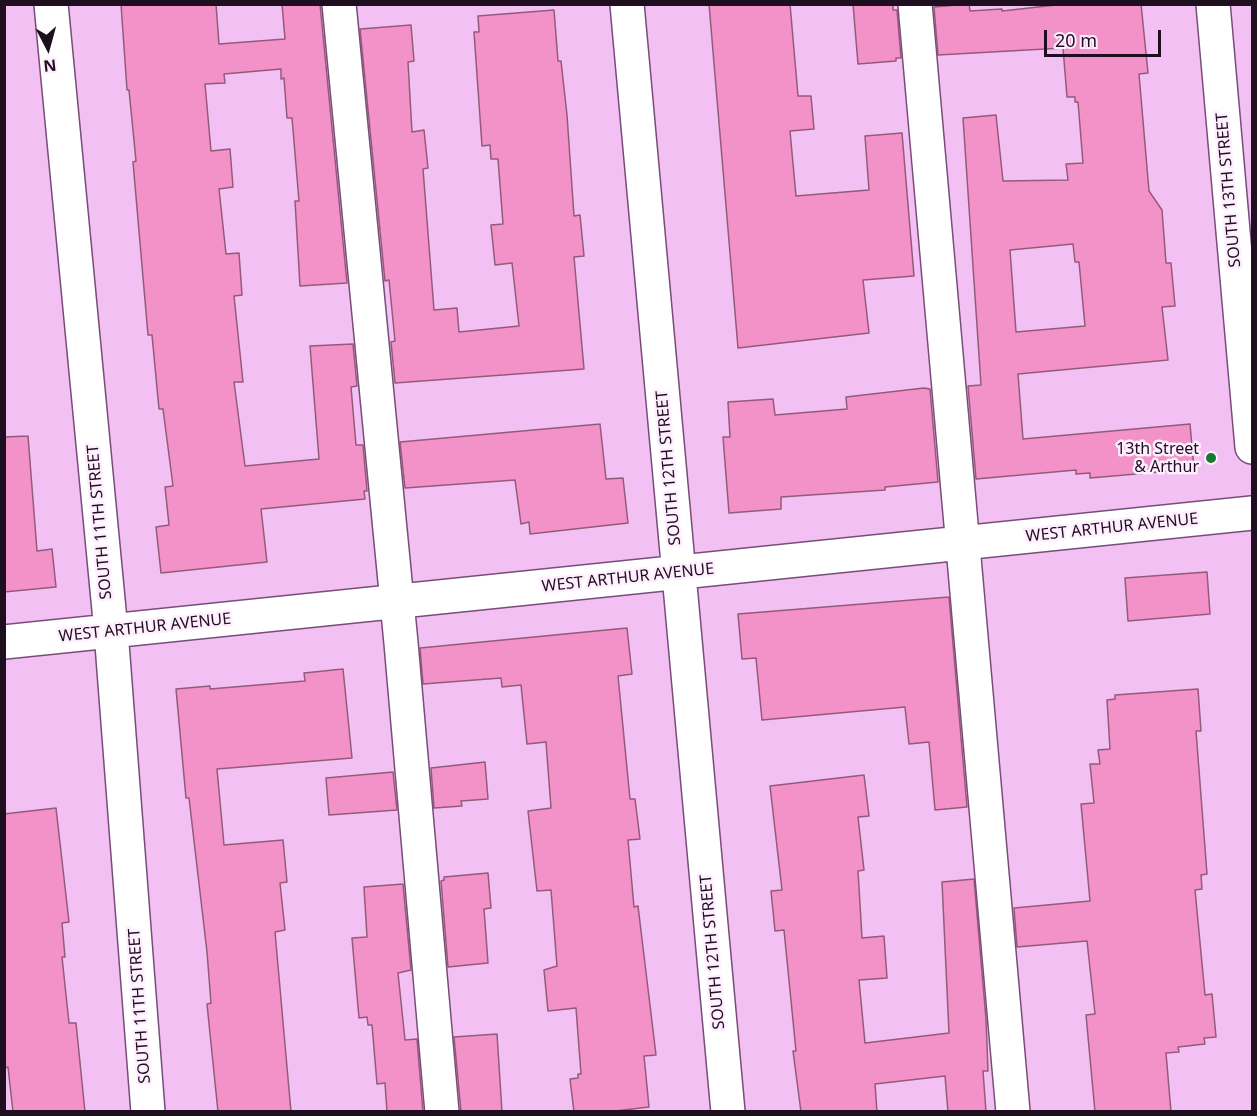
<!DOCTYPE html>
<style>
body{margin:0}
#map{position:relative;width:1257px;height:1116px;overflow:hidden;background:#f2c0f2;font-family:"Noto Sans",sans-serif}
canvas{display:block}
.frame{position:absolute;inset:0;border:6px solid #1f0e20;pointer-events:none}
.north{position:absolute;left:18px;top:18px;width:60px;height:60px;-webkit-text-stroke:4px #feeefe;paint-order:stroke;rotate:174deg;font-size:16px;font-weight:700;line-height:24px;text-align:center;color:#1f0e20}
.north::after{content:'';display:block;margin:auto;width:21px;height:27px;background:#1f0e20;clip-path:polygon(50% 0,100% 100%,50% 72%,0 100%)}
.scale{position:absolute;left:1044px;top:30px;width:117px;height:27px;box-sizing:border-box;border:3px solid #1f0e20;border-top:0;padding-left:8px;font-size:18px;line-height:21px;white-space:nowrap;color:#1f0e20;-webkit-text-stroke:4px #feeefe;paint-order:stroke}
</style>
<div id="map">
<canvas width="1257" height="1116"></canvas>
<div class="frame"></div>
<div class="north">N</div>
<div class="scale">20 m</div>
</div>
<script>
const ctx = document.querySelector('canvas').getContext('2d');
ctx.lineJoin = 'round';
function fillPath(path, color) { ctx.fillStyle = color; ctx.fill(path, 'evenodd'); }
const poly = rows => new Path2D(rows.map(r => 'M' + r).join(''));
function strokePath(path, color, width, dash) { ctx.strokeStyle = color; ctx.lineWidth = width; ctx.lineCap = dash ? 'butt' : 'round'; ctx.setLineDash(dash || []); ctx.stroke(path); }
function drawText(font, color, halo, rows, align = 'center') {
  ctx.font = font + ' "Noto Sans",sans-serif'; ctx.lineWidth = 5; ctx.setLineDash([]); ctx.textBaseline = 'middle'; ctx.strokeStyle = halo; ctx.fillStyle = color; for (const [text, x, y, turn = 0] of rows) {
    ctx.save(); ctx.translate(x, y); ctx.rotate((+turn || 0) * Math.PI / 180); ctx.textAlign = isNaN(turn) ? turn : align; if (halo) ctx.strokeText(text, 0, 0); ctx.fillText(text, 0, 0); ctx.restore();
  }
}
const building = poly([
 [121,4,216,4,219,44,285,39,282,4,320,4,347,283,300,286,295,201,299,201,292,118,287,118,284,78,281,79,281,69,224,74,225,83,205,84,211,151,230,149,233,187,219,189,226,254,239,253,242,295,234,296,243,382,234,382,245,466,319,459,310,346,353,344,357,386,351,387,356,445,363,445,367,491,364,491,365,499,261,509,267,562,161,573,156,527,169,525,165,487,173,486,163,409,159,409,152,335,148,335,133,162,136,161,129,90,127,90,121,4],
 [709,4,790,4,798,96,811,96,814,129,790,131,796,196,869,190,865,136,902,133,914,276,863,280,869,333,738,348,709,4],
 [853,4,893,4,893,10,897,10,901,58,896,58,896,61,858,64,853,4],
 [969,4,970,11,1002,9,1002,11,1065,4,1141,4,1148,73,1139,74,1149,191,1162,210,1166,263,1171,263,1175,306,1162,307,1168,360,1018,374,1023,439,1190,424,1194,469,1090,478,1090,473,1076,474,1076,470,976,479,968,386,981,385,963,118,996,115,1003,181,1068,180,1066,164,1083,163,1078,102,1075,102,1075,97,1067,97,1063,48,938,55,934,7,969,4],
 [1073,244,1075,262,1079,262,1085,326,1016,332,1010,250,1073,244],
 [554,10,558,61,561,61,567,115,574,216,580,215,584,256,574,257,584,369,395,383,391,342,395,341,389,280,385,281,360,29,411,25,414,61,408,62,412,132,424,130,428,168,423,169,434,310,457,308,459,332,519,326,512,263,495,265,491,225,503,224,498,159,491,159,490,145,482,146,474,32,479,32,478,16,554,10],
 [924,388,930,389,938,482,885,487,885,490,781,497,781,509,729,513,723,437,730,437,728,402,773,399,775,415,847,409,846,397,924,388],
 [600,424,606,479,623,478,628,523,530,534,529,522,521,524,515,480,405,488,400,442,600,424],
 [28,436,37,551,52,549,56,587,4,592,4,437,28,436],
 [1207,572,1210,614,1128,621,1125,578,1207,572],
 [949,597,967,807,935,810,929,742,909,744,905,707,762,720,756,658,742,659,738,614,949,597],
 [627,628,632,674,618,676,630,799,635,799,640,839,628,840,634,907,638,906,656,1055,644,1056,649,1107,607,1112,574,1112,570,1079,578,1078,578,1074,581,1074,576,1008,548,1011,544,970,557,966,551,890,537,891,528,811,551,808,546,742,527,744,521,685,502,687,501,678,423,684,420,648,627,628],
 [343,669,352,758,217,769,224,845,283,840,287,882,280,883,285,930,275,932,291,1112,218,1112,207,1004,211,1003,207,952,189,798,186,798,176,689,210,686,210,689,305,681,304,673,343,669],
 [1198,689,1201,731,1196,731,1207,874,1201,875,1202,889,1195,890,1205,995,1212,994,1216,1037,1204,1038,1205,1044,1178,1047,1179,1052,1166,1053,1171,1112,1095,1112,1086,1015,1095,1014,1087,941,1017,947,1014,908,1090,901,1081,804,1094,803,1090,764,1100,764,1098,750,1110,749,1107,700,1115,699,1115,695,1198,689],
 [485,762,488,799,461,801,462,806,434,808,431,768,485,762],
 [393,772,397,810,329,815,326,778,393,772],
 [864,775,869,816,858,817,864,870,858,871,862,938,884,936,887,978,859,980,865,1043,949,1033,942,882,974,879,986,1019,988,1071,983,1071,986,1112,948,1112,945,1076,875,1084,877,1112,801,1112,793,1051,796,1051,784,930,775,931,771,891,782,890,770,786,864,775],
 [56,808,69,922,62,923,65,957,62,957,69,1023,76,1023,85,1112,13,1112,8,1067,4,1068,4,814,56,808],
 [488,873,491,908,484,909,488,963,448,967,441,881,444,880,444,877,488,873],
 [403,884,411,970,398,973,405,1040,417,1039,423,1112,387,1112,385,1083,377,1084,372,1025,368,1025,367,1017,359,1018,352,938,367,937,364,887,403,884],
 [497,1034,502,1112,461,1112,454,1037,497,1034]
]);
const minor = poly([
 [51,4,111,631,148,1112],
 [339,4,401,643,442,1112],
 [627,4,728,1112],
 [915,4,1013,1112],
 [1213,4,1252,447],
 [4,642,1252,513]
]);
const markers = [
 [1211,458,6,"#13792b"]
];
const streetNames = [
 ["SOUTH 13TH STREET",1229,190,-95],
 ["SOUTH 12TH STREET",669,468,-95],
 ["SOUTH 11TH STREET",100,522,-95],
 ["WEST ARTHUR AVENUE",1112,528,-6],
 ["WEST ARTHUR AVENUE",628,578,-6],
 ["WEST ARTHUR AVENUE",145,628,-6],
 ["SOUTH 12TH STREET",713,952,-95],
 ["SOUTH 11TH STREET",140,1006,-94]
];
const poiNames = [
 ["13th Street",1199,449],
 ["& Arthur",1199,467]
];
fillPath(building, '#f392c8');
strokePath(building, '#945a7a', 1.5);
strokePath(minor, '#784d79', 36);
strokePath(minor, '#fff', 33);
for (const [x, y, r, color] of markers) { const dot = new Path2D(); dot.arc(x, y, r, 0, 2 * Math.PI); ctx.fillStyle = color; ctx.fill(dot); strokePath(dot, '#feeefe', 2); }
drawText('16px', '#1f0e20', '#feeefe', streetNames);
drawText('16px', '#1f0e20', '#feeefe', poiNames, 'right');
</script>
